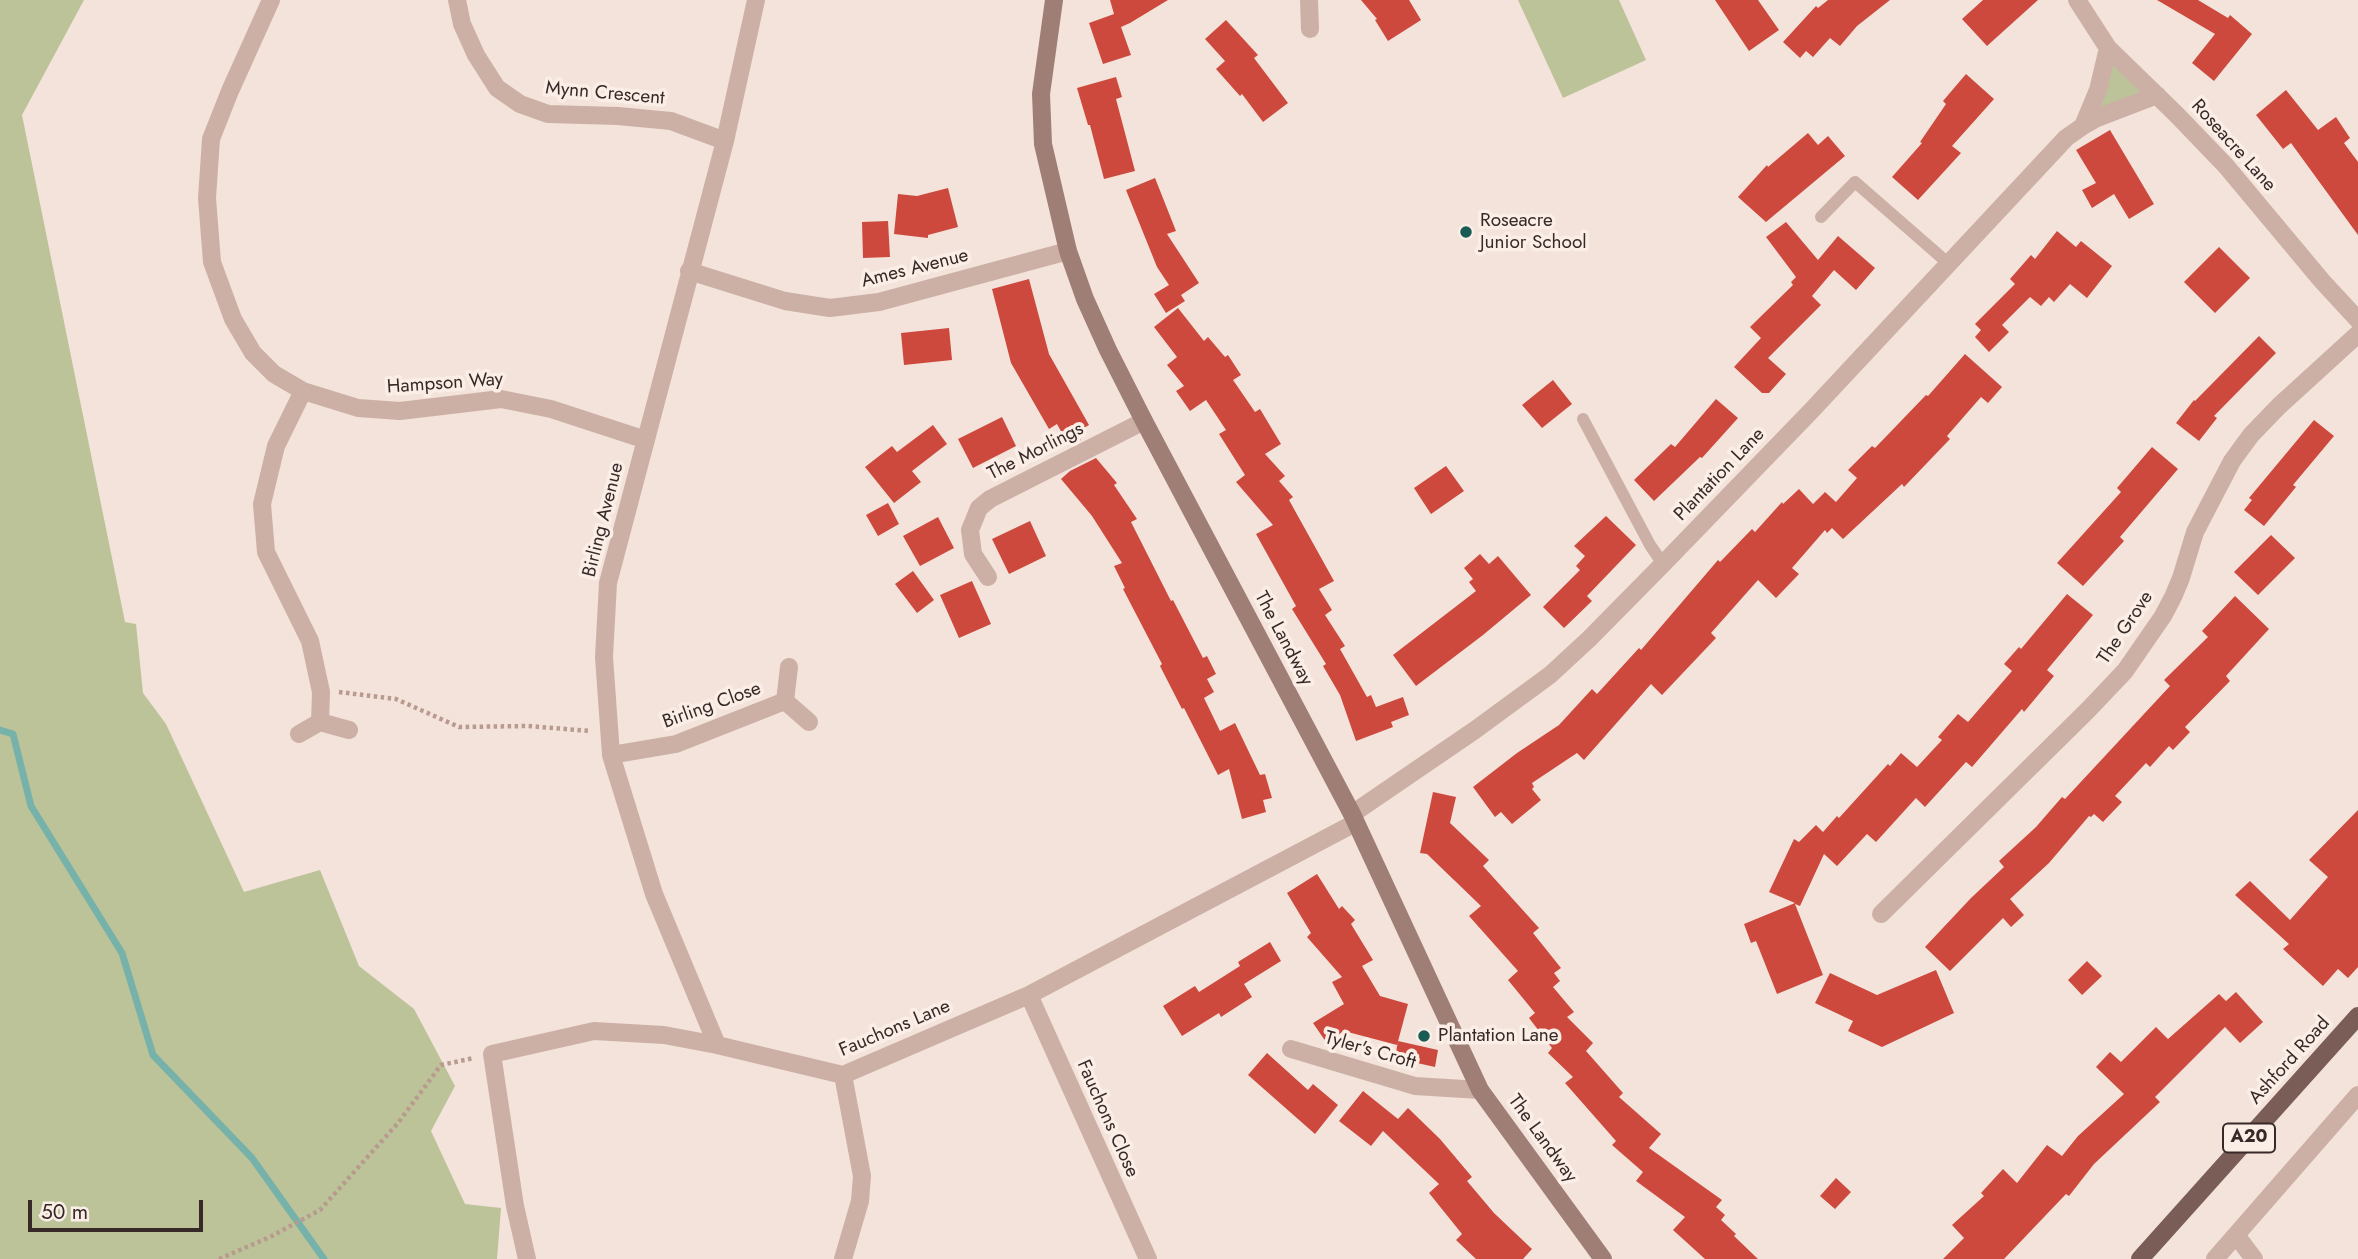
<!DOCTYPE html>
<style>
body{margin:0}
#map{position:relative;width:2358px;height:1259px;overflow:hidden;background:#f3e3da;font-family:Jost,sans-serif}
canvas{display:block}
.scale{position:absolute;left:28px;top:1200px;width:175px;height:32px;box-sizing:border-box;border:4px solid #372927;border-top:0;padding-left:9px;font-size:21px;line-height:24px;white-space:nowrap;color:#372927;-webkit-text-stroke:5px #faeee6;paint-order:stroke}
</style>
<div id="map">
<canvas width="2358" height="1259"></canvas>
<div class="scale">50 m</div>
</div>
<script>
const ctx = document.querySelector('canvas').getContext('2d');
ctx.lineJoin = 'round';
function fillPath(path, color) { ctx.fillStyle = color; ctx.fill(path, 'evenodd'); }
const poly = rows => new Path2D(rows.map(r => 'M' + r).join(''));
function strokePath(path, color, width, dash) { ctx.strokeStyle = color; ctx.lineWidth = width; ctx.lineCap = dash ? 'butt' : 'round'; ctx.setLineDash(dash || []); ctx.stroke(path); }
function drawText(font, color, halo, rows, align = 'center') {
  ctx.font = font + ' Jost,sans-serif'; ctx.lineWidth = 7; ctx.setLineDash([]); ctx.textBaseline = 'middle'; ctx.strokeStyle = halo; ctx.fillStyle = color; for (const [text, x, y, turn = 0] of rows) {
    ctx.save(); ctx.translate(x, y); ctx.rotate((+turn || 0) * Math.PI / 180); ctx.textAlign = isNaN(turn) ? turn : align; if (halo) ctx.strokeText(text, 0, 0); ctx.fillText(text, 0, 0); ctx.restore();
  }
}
const green = poly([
 [0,0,84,0,22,115,125,622,136,624,143,693,166,724,244,892,320,870,359,966,414,1009,455,1086,431,1131,465,1204,501,1208,497,1259,0,1259],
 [1518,0,1619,0,1646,60,1563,98],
 [2108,48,2157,95,2097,118]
]);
const stream = poly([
 [0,730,13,734,31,806,122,953,153,1055,252,1158,324,1259]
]);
const building = poly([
 [1110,0,1168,0,1130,23,1121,27,1131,55,1103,64,1089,23,1114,14],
 [1361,0,1409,0,1421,20,1388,41,1375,20,1377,19],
 [1715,0,1758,0,1779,30,1749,51],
 [1828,0,1890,0,1857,26,1840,46,1830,38,1813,57,1806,51,1800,58,1783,42,1816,6,1818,8],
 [1983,0,2038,0,1987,46,1962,19],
 [2157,0,2198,0,2228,18,2230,15,2252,34,2214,81,2192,63,2215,34],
 [1226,20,1258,55,1254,58,1288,103,1263,122,1242,94,1240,96,1216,69,1225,61,1205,39],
 [1966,74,1994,99,1952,146,1961,153,1918,200,1892,177,1922,143,1920,142,1946,104,1943,101],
 [1116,77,1122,97,1116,99,1135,171,1104,179,1090,125,1088,125,1077,88],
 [2286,90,2318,130,2336,117,2350,138,2344,143,2358,162,2358,235,2291,143,2283,149,2256,115],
 [2110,130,2154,204,2129,219,2114,194,2092,208,2082,190,2096,183,2076,150],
 [1808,133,1818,145,1828,136,1845,156,1766,222,1738,197,1767,165,1768,167],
 [1155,178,1176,231,1167,234,1199,283,1181,295,1185,301,1166,313,1154,294,1169,285,1157,267,1126,190],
 [948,188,958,227,928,235,928,238,894,234,898,194,917,196],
 [888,221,890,257,863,258,862,222],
 [1786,222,1818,260,1838,236,1875,268,1856,290,1834,270,1812,296,1821,305,1768,358,1786,374,1769,393,1762,393,1734,367,1761,338,1750,327,1793,285,1791,282,1796,277,1766,237],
 [2057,231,2076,247,2081,241,2112,266,2087,298,2070,284,2054,302,2049,297,2041,306,2030,297,2002,325,2009,332,1989,352,1975,337,1981,330,1975,324,2015,284,2010,279,2031,255,2035,259],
 [2219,247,2250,278,2215,313,2184,282],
 [1029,279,1049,354,1089,425,1075,433,1081,440,1069,446,1057,424,1049,429,1011,363,992,289],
 [1178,308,1204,341,1208,337,1225,357,1228,355,1241,375,1233,380,1255,412,1260,409,1281,444,1265,454,1285,476,1279,481,1293,497,1289,500,1334,581,1319,589,1332,610,1325,615,1345,646,1340,649,1367,697,1371,695,1376,707,1403,697,1409,715,1391,722,1393,727,1356,741,1340,695,1323,666,1326,664,1292,609,1296,606,1256,534,1273,525,1236,482,1245,475,1219,434,1226,430,1206,400,1190,411,1176,391,1184,386,1167,365,1177,357,1154,327],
 [949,328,952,360,904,365,901,333],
 [2259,336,2276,353,2214,416,2217,418,2199,441,2176,423,2194,400,2195,401],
 [1965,354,2002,387,1988,403,1981,397,1947,436,1950,439,1904,487,1902,484,1843,539,1832,528,1827,533,1825,530,1792,568,1799,574,1776,598,1758,580,1711,633,1716,638,1662,695,1651,684,1584,760,1577,753,1532,783,1534,787,1532,789,1541,800,1512,824,1501,812,1495,817,1473,787,1517,753,1559,725,1592,689,1597,694,1639,648,1641,650,1718,560,1720,562,1752,529,1755,532,1782,502,1783,504,1799,489,1813,504,1825,492,1836,502,1857,478,1848,470,1872,446,1875,448,1926,395,1928,396],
 [1553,380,1572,404,1542,428,1522,405],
 [1716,399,1738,418,1702,458,1700,457,1654,501,1634,480,1671,444,1675,447],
 [1002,417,1016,446,973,468,958,439],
 [2314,420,2334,436,2293,485,2296,487,2264,526,2244,510,2252,500,2249,498],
 [933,425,947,444,912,471,921,482,894,503,865,467,892,446,897,452],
 [2152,447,2178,469,2120,537,2124,541,2083,586,2057,563,2121,492,2117,488],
 [1096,458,1117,483,1114,485,1137,519,1131,522,1171,601,1173,600,1203,658,1207,656,1216,674,1207,679,1214,692,1204,698,1220,731,1235,723,1260,775,1265,774,1272,798,1263,800,1266,812,1242,819,1229,769,1218,775,1184,708,1182,709,1160,666,1162,664,1123,589,1125,588,1114,566,1122,563,1092,516,1061,479,1070,471],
 [1446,466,1464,491,1431,514,1414,488],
 [888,503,899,524,878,536,866,515],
 [1606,516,1636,545,1587,596,1592,601,1564,628,1543,607,1580,570,1576,566,1585,556,1574,546],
 [938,517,954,548,920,566,903,536],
 [1030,521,1046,556,1009,574,992,539],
 [2271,535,2295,558,2258,595,2234,572],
 [1480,554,1489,564,1498,556,1531,595,1483,635,1416,686,1393,655,1476,591,1469,582,1473,579,1464,568],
 [913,571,934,600,917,613,895,584],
 [972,581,991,624,959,638,940,595],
 [2067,594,2093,615,2047,670,2054,676,2024,712,2022,709,1972,767,1966,762,1925,807,1916,798,1876,842,1867,834,1837,866,1824,854,1800,906,1795,904,1823,975,1777,994,1756,941,1751,943,1744,924,1795,903,1769,892,1794,839,1799,842,1816,825,1823,832,1837,816,1839,818,1888,764,1890,766,1901,753,1917,767,1942,740,1938,737,1958,714,1968,722,2012,671,2004,664,2019,647,2021,649],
 [2235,596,2269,629,2226,676,2230,681,2185,727,2190,732,2173,750,2169,746,2150,767,2146,763,2115,796,2122,802,2103,822,2094,814,2091,817,2089,816,2049,863,2010,899,2024,915,2011,927,2003,918,1950,971,1925,947,1971,898,2004,867,1999,861,2036,827,2062,797,2065,799,2170,686,2164,680,2208,637,2202,631],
 [1433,792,1456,797,1450,823,1489,860,1483,866,1539,928,1533,933,1561,968,1554,973,1560,981,1553,987,1574,1012,1567,1017,1593,1043,1586,1051,1623,1093,1619,1097,1661,1134,1649,1148,1722,1200,1716,1207,1725,1215,1721,1220,1736,1234,1734,1236,1758,1259,1705,1259,1673,1230,1685,1217,1636,1181,1643,1172,1612,1145,1616,1141,1565,1083,1573,1077,1548,1053,1552,1048,1529,1018,1535,1013,1508,980,1518,971,1469,916,1481,906,1427,854,1420,853],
 [2358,810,2358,967,2348,978,2338,969,2323,986,2283,949,2289,944,2235,895,2250,881,2290,920,2328,877,2309,860],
 [1317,874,1339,909,1342,906,1355,920,1351,924,1373,960,1362,966,1380,996,1408,1004,1397,1045,1344,1031,1326,1042,1313,1023,1344,1004,1332,982,1342,977,1307,937,1311,933,1287,893],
 [1270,942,1281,961,1244,984,1252,997,1221,1017,1219,1013,1182,1036,1163,1006,1195,986,1199,992,1240,966,1238,962],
 [2087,961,2102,976,2082,995,2068,980],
 [1936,970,1954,1013,1882,1047,1848,1031,1853,1021,1815,1003,1830,973,1877,995],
 [2236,992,2263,1022,2240,1043,2225,1027,2155,1097,2160,1102,2094,1164,2069,1196,2066,1194,2004,1259,1943,1259,1964,1238,1952,1225,1984,1196,1981,1193,2003,1169,2017,1183,2047,1145,2062,1156,2078,1136,2124,1094,2096,1067,2110,1052,2121,1062,2156,1027,2168,1039,2219,994,2226,1001],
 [1398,1041,1438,1050,1435,1067,1395,1058],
 [1267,1053,1308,1090,1313,1084,1338,1105,1315,1134,1248,1075],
 [1363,1091,1398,1119,1408,1108,1440,1139,1472,1177,1467,1181,1494,1213,1532,1249,1523,1259,1476,1259,1456,1240,1462,1234,1429,1193,1439,1184,1383,1131,1371,1146,1339,1121],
 [1836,1178,1851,1192,1835,1209,1820,1196]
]);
const path = poly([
 [339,692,396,699,459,727,528,726,590,731],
 [219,1259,270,1237,320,1210,398,1123,441,1065,474,1058]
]);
const lane = poly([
 [1821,217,1855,182,1949,264],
 [1583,419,1650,545,1663,564]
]);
const street = poly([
 [271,0,230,91,211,139,207,198,212,262,233,319,253,353,274,374,303,391,358,408,400,411,501,399,551,409,646,440],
 [457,0,462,24,476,55,497,88,520,104,548,114,618,116,671,121,725,141],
 [1309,0,1310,29],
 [2077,0,2108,48,2176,114,2226,166,2322,281,2358,320],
 [2083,126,2097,118,2157,95],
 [689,271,785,301,830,308,879,302,1068,251],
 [303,391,276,446,262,504,266,552,310,641,321,692,320,722],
 [988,577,973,554,970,530,979,508,990,499,1144,421],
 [789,667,785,701,809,722],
 [299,734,320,722,349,730],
 [611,755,676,744,785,701],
 [1352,814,1475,730,1550,675,1589,639,1663,564,1811,411,2066,138,2083,126,2098,90,2108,48],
 [1881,914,2088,710,2125,671,2163,616,2173,597,2181,578,2195,532,2232,461,2251,435,2279,406,2358,334],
 [1029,995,1148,1259],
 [717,1045,654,894,611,755,604,657,608,583,725,141,756,0],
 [1291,1049,1415,1086,1480,1090],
 [2236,1235,2254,1259],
 [527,1259,515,1206,492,1054,594,1031,664,1035,717,1045,843,1075,1029,995,1355,823],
 [843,1259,860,1201,862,1176,843,1075],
 [2215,1259,2358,1095]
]);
const secondary = poly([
 [1054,0,1041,94,1043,144,1068,251,1085,299,1108,350,1144,421,1352,814,1480,1090,1603,1259]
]);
const primary = poly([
 [2140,1259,2358,1016]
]);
const markers = [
 [1466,232,7,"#1a5b54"],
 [1424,1036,7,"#1a5b54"]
];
const shields = [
 [2249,1138,52]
];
const shieldNames = [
 ["A20",2249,1138]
];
const streetNames = [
 ["Mynn Crescent",605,94,5],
 ["Roseacre Lane",2233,146,48],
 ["Ames Avenue",915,269,-14],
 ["Hampson Way",445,384,-4],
 ["The Morlings",1036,452,-27],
 ["Plantation Lane",1720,475,-46],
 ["Birling Avenue",604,520,-76],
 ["The Grove",2126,628,-56],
 ["The Landway",1283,639,62],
 ["Birling Close",712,706,-20],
 ["Fauchons Lane",895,1029,-23],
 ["Tyler's Croft",1370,1051,16],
 ["Ashford Road",2290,1061,-48],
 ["Fauchons Close",1107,1119,66],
 ["The Landway",1542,1139,54]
];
const poiNames = [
 ["Roseacre",1480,221],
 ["Junior School",1480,243],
 ["Plantation Lane",1438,1036]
];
fillPath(green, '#bcc399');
strokePath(stream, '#77b2aa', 7);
fillPath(building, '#cd493e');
strokePath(path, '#b89a8f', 4.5, [3.5, 3.5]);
strokePath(lane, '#ccb0a5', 12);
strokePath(street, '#ccb0a5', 18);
strokePath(secondary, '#9f7e76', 18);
strokePath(primary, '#7a5d57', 18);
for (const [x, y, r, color] of markers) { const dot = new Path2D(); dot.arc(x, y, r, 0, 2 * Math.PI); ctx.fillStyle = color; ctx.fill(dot); strokePath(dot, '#faeee6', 2.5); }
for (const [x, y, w] of shields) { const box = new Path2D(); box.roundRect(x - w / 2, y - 14.5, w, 29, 5); ctx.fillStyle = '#faeee6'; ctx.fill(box); strokePath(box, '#372927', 2); }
drawText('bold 18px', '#372927', null, shieldNames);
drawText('19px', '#372927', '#faeee6', streetNames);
drawText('19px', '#372927', '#faeee6', poiNames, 'left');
</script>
